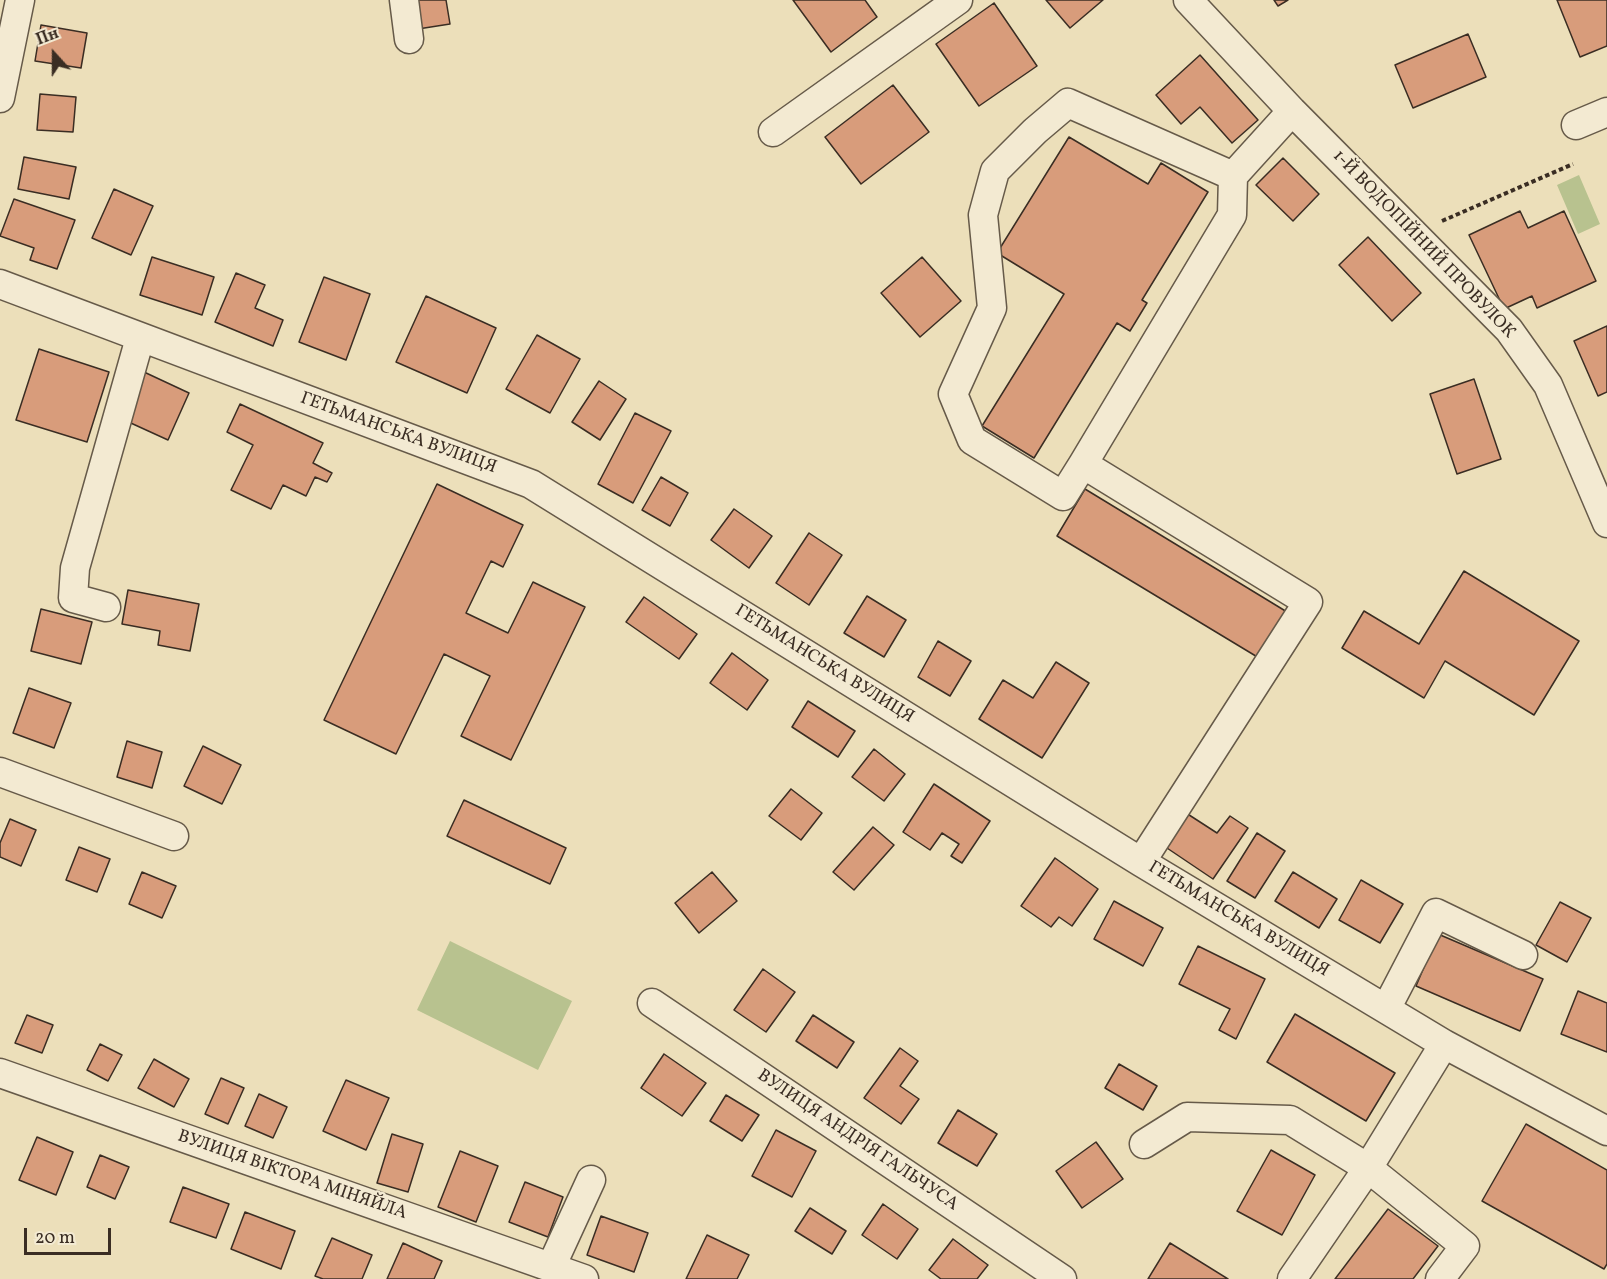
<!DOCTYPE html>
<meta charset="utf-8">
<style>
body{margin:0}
#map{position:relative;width:1607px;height:1279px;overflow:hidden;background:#ecdfba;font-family:Vollkorn,serif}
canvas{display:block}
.north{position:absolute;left:24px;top:24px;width:60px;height:60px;-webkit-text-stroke:4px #f3ead2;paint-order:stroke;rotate:339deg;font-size:16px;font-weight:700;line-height:24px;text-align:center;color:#3a2d23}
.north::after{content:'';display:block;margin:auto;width:21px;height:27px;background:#3a2d23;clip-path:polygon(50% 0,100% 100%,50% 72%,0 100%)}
.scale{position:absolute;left:24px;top:1228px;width:87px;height:27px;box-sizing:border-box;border:3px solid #3a2d23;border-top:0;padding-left:8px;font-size:18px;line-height:21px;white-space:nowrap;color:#3a2d23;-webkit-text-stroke:4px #f3ead2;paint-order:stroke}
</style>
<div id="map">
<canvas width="1607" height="1279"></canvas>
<div class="north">Пн</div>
<div class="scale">20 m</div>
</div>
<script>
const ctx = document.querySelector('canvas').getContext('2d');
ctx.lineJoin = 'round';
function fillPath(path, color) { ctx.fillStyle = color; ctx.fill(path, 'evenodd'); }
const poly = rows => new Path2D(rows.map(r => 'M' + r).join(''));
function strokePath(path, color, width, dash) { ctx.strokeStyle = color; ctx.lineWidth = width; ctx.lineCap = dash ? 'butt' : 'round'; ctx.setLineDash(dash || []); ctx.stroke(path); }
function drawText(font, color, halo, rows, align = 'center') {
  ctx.font = font + ' Vollkorn,serif'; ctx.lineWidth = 4.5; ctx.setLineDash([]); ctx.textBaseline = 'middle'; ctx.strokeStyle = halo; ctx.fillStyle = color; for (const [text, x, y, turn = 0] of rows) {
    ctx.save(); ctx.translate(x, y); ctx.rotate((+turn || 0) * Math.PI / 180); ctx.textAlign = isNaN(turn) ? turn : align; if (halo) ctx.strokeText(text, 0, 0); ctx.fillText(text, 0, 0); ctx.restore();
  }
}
const green = poly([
 [1579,175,1600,224,1578,234,1557,185],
 [450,941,572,1001,538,1070,417,1010]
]);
const building = poly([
 [413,0,446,0,450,24,418,29,413,0],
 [793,0,865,0,877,17,831,52,793,0],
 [1046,0,1103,0,1070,28,1046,0],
 [1274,0,1288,0,1278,6,1274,0],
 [1557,0,1607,0,1607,46,1580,57,1557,0],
 [994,3,1037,66,979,106,936,44,994,3],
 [41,25,87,33,81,68,35,61,41,25],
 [1468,34,1486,77,1413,108,1395,65,1468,34],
 [1200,55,1258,120,1232,143,1200,107,1181,124,1156,95,1200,55],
 [893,85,929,132,861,184,825,137,893,85],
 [40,94,76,97,73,132,37,130,40,94],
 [1069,137,1148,184,1161,163,1208,192,1142,300,1147,303,1130,331,1117,323,1034,458,982,426,1064,294,997,253,1069,137],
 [24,157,76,167,69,199,18,189,24,157],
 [1283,158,1319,194,1293,221,1256,185,1283,158],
 [114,189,153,206,131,255,92,238,114,189],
 [14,199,75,220,57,269,30,260,34,248,0,236,14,199],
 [1520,211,1528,228,1564,211,1596,281,1537,308,1532,296,1504,309,1469,235,1520,211],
 [1368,237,1421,293,1392,321,1339,265,1368,237],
 [152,257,214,277,202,315,140,295,152,257],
 [922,257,961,301,920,337,881,293,922,257],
 [236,273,265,285,255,308,283,320,273,346,215,322,236,273],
 [324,277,370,294,346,360,299,342,324,277],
 [426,296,496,328,467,393,396,362,426,296],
 [1607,326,1607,392,1598,396,1574,341,1607,326],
 [537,335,580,359,550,413,506,389,537,335],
 [39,349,109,372,87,442,16,420,39,349],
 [144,372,189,393,168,440,122,419,144,372],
 [1474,379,1501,459,1457,474,1430,394,1474,379],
 [599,381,626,399,600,440,572,422,599,381],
 [240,404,323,443,313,463,332,473,327,482,315,477,306,496,283,485,271,509,231,490,253,445,227,432,240,404],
 [635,413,671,431,633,503,598,484,635,413],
 [661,477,688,493,670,526,642,510,661,477],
 [437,484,523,525,503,567,491,561,466,613,508,633,533,582,585,607,511,760,461,736,490,676,444,654,396,754,324,720,437,484],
 [1085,489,1292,615,1264,661,1057,536,1085,489],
 [734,509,772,536,749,568,711,540,734,509],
 [809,533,842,555,809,605,776,583,809,533],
 [1464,571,1579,641,1534,715,1445,661,1424,698,1342,648,1364,611,1419,644,1464,571],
 [128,590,199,604,190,651,158,645,160,631,122,624,128,590],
 [867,596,906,620,884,657,844,633,867,596],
 [644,597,697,634,679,659,626,622,644,597],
 [41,609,92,622,81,664,31,651,41,609],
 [938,641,971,661,950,696,918,677,938,641],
 [732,653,768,680,747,710,710,683,732,653],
 [1056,662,1089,683,1042,758,979,719,1003,680,1033,698,1056,662],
 [29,688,71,703,54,748,13,733,29,688],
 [808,701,855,731,838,757,792,727,808,701],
 [127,741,162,752,152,788,117,777,127,741],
 [203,746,241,765,222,804,184,786,203,746],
 [874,749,905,774,884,801,852,777,874,749],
 [934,784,990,821,962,863,951,856,959,844,942,833,930,850,903,832,934,784],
 [791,789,822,813,801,840,769,816,791,789],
 [464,800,566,848,550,884,447,836,464,800],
 [1183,811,1217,833,1230,816,1248,828,1213,879,1161,844,1183,811],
 [10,819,36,830,21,866,0,857,0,843,10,819],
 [873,827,894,845,854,890,833,872,873,827],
 [1257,833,1285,851,1255,898,1227,881,1257,833],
 [79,847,110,859,97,892,66,880,79,847],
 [1055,858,1098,889,1072,926,1059,917,1051,927,1021,906,1055,858],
 [142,872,176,886,162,918,129,904,142,872],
 [712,872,737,901,699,933,675,903,712,872],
 [1293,872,1337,899,1319,928,1275,901,1293,872],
 [1361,880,1403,904,1380,943,1339,920,1361,880],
 [1114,901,1163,928,1143,966,1094,939,1114,901],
 [1560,902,1591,918,1567,962,1536,945,1560,902],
 [1438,934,1543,979,1520,1031,1416,986,1438,934],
 [1198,946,1265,979,1236,1039,1219,1030,1230,1009,1179,984,1198,946],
 [763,969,795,992,766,1032,734,1010,763,969],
 [1578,991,1607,1003,1607,1052,1561,1034,1578,991],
 [1295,1014,1395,1073,1366,1121,1267,1062,1295,1014],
 [27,1015,53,1025,42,1053,15,1043,27,1015],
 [813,1015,854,1042,837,1068,796,1041,813,1015],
 [100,1044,122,1055,108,1081,87,1070,100,1044],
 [900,1048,918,1061,900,1086,919,1099,901,1124,864,1098,900,1048],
 [664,1054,706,1083,682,1116,641,1088,664,1054],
 [154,1059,189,1079,174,1107,138,1088,154,1059],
 [1119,1064,1157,1086,1143,1110,1105,1088,1119,1064],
 [221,1078,244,1088,228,1124,205,1114,221,1078],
 [346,1080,389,1098,366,1150,323,1131,346,1080],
 [259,1094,287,1107,273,1138,245,1126,259,1094],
 [726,1095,759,1115,742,1141,710,1121,726,1095],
 [958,1110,997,1134,977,1166,938,1143,958,1110],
 [1526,1124,1607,1170,1607,1264,1604,1269,1482,1201,1526,1124],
 [776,1130,816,1151,792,1197,752,1176,776,1130],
 [392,1134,423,1144,408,1192,377,1183,392,1134],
 [37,1137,73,1152,56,1195,19,1180,37,1137],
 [1096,1142,1123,1179,1082,1208,1056,1171,1096,1142],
 [1271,1150,1315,1175,1282,1235,1237,1211,1271,1150],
 [460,1151,498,1166,476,1222,438,1207,460,1151],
 [100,1155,129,1167,115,1199,87,1187,100,1155],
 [525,1182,563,1197,548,1237,509,1222,525,1182],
 [183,1187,229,1204,216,1238,170,1222,183,1187],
 [883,1204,918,1229,897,1259,862,1235,883,1204],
 [810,1208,846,1231,832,1254,795,1231,810,1208],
 [1388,1209,1438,1246,1413,1279,1335,1279,1388,1209],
 [245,1212,295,1231,281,1269,231,1249,245,1212],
 [601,1216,648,1233,634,1272,587,1255,601,1216],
 [707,1235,749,1255,737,1279,686,1279,707,1235],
 [332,1238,372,1255,362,1279,323,1279,315,1276,332,1238],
 [953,1239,988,1265,977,1279,941,1279,929,1270,953,1239],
 [403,1243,442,1261,434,1279,387,1279,403,1243],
 [1170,1243,1228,1279,1148,1279,1170,1243]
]);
const path = poly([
 [1442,221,1573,164]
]);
const minor = poly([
 [404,0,409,39],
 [1188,0,1292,111,1509,330,1548,385,1607,523],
 [0,98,20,0],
 [1576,125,1607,112],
 [773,132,958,0],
 [0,284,531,484,1141,862,1444,1044,1607,1131],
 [1083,464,1232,215,1233,176,1292,111],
 [106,607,73,598,75,568,140,338],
 [0,772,174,836],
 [1141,862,1308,602,1083,464,1063,496,972,440,953,394,992,308,983,215,995,171,1035,131,1068,103,1233,176],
 [652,1003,1062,1279],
 [1386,1009,1436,913,1523,955],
 [0,1073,584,1279],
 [1144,1144,1187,1117,1290,1120,1368,1168,1465,1246,1440,1279],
 [551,1267,591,1180],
 [1292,1279,1368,1168,1444,1044]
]);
const streetNames = [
 ["1-Й ВОДОПІЙНИЙ ПРОВУЛОК",1423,245,46],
 ["ГЕТЬМАНСЬКА ВУЛИЦЯ",398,434,20],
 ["ГЕТЬМАНСЬКА ВУЛИЦЯ",824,665,32],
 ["ГЕТЬМАНСЬКА ВУЛИЦЯ",1238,920,31],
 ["ВУЛИЦЯ АНДРІЯ ГАЛЬЧУСА",857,1141,34],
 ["ВУЛИЦЯ ВІКТОРА МІНЯЙЛА",292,1176,19]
];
fillPath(green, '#b8c28f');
fillPath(building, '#d89c7b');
strokePath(building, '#3a2d23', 1.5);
strokePath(minor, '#665a49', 31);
strokePath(path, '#3a2d23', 4, [4.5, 3]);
strokePath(minor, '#f3ead2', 28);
drawText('18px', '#3a2d23', '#f3ead2', streetNames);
</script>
